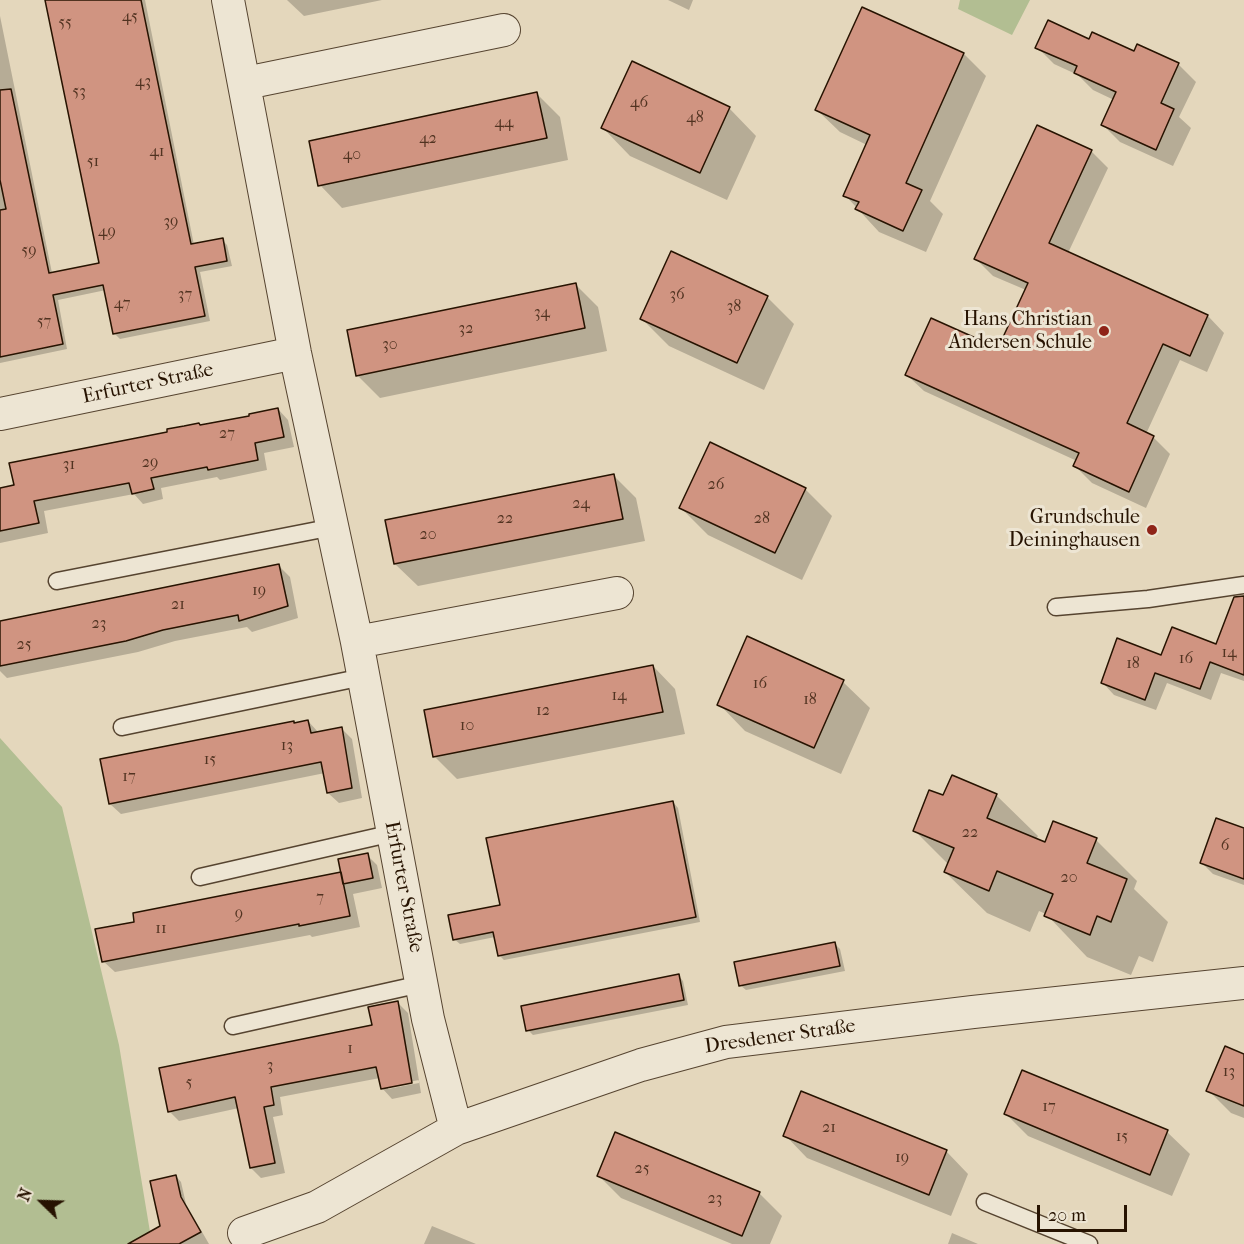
<!DOCTYPE html>
<meta charset="utf-8">
<style>
body{margin:0}
#map{position:relative;width:1244px;height:1244px;overflow:hidden;background:#e4d7bc;font-family:"IM FELL French Canon",serif}
canvas{display:block}
.north{position:absolute;left:12px;top:1172px;width:60px;height:60px;-webkit-text-stroke:4px #ede5d3;paint-order:stroke;rotate:293deg;font-size:16px;font-weight:700;line-height:24px;text-align:center;color:#271301}
.north::after{content:'';display:block;margin:auto;width:21px;height:27px;background:#271301;clip-path:polygon(50% 0,100% 100%,50% 72%,0 100%)}
.scale{position:absolute;left:1037px;top:1205px;width:90px;height:27px;box-sizing:border-box;border:3px solid #271301;border-top:0;padding-left:8px;font-size:18px;line-height:21px;white-space:nowrap;color:#271301;-webkit-text-stroke:4px #ede5d3;paint-order:stroke}
</style>
<div id="map">
<canvas width="1244" height="1244"></canvas>
<div class="north">N</div>
<div class="scale">20 m</div>
</div>
<script>
const ctx = document.querySelector('canvas').getContext('2d');
ctx.lineJoin = 'round';
function fillPath(path, color) { ctx.fillStyle = color; ctx.fill(path, 'evenodd'); }
const poly = rows => new Path2D(rows.map(r => 'M' + r).join(''));
function strokePath(path, color, width, dash) { ctx.strokeStyle = color; ctx.lineWidth = width; ctx.lineCap = dash ? 'butt' : 'round'; ctx.setLineDash(dash || []); ctx.stroke(path); }
function drawText(font, color, halo, rows, align = 'center') {
  ctx.font = font + ' "IM FELL French Canon",serif'; ctx.lineWidth = 6; ctx.setLineDash([]); ctx.textBaseline = 'middle'; ctx.strokeStyle = halo; ctx.fillStyle = color; for (const [text, x, y, turn = 0] of rows) {
    ctx.save(); ctx.translate(x, y); ctx.rotate((+turn || 0) * Math.PI / 180); ctx.textAlign = isNaN(turn) ? turn : align; if (halo) ctx.strokeText(text, 0, 0); ctx.fillText(text, 0, 0); ctx.restore();
  }
}
const green = poly([
 [960,0,1030,0,1012,35,958,9],
 [0,738,62,807,119,1045,152,1244,0,1244]
]);
const shadow = poly([
 [47,0,145,0,194,245,222,240,227,245,232,266,200,272,210,321,120,339,115,334,106,290,58,300,67,349,0,363,0,16,52,273,101,264],
 [287,0,382,0,304,16],
 [668,0,693,0,689,10],
 [1090,41,1135,53,1138,46,1178,64,1196,82,1179,117,1191,128,1173,166,1120,142,1103,125,1114,100,1093,90,1078,75,1054,64,1037,47],
 [964,54,986,76,930,201,943,214,926,252,879,232,845,195,867,145,840,132,817,110],
 [537,94,560,117,568,160,342,208,320,185],
 [729,108,756,136,727,200,630,156,603,128],
 [1091,151,1108,168,1068,253,1208,316,1224,333,1207,372,1180,360,1146,434,1153,437,1170,454,1146,508,1092,483,1075,466,1077,461,924,391,907,375,999,350,1026,290,993,276,976,259],
 [575,284,598,307,607,351,380,398,357,375],
 [767,297,794,324,764,390,669,346,642,319],
 [278,409,288,420,294,447,264,453,267,470,220,480,217,477,161,488,163,499,143,504,134,494,44,511,48,533,0,543,0,488,201,427],
 [614,476,636,498,645,541,418,586,395,564],
 [805,489,832,516,802,580,708,535,680,507],
 [279,566,290,577,298,618,252,632,247,627,175,641,138,652,7,678,0,671,0,622],
 [1244,625,1244,681,1221,673,1211,700,1167,683,1156,710,1114,695,1103,683,1162,657,1217,646],
 [748,638,843,682,870,708,841,774,745,731,719,704],
 [653,666,675,689,685,734,457,779,434,756],
 [308,721,318,732,342,729,352,739,362,798,339,803,328,793,325,773,121,814,110,804,293,722,295,724],
 [996,795,1038,836,1036,840,1046,844,1096,840,1137,881,1134,889,1168,922,1153,962,1139,956,1131,975,1087,957,1046,914,1039,911,1030,932,987,913,945,872,949,865,914,830,944,797],
 [673,802,678,808,700,922,504,960,499,955,495,937,460,944,454,939,502,906],
 [1244,830,1244,885,1213,874,1201,862],
 [367,855,377,865,382,888,353,894,360,927,312,937,310,935,115,972,103,961,136,923,340,873],
 [835,944,840,949,845,971,746,990,740,985],
 [678,975,683,981,688,1005,533,1035,528,1030],
 [398,1003,408,1013,421,1093,392,1099,382,1088,380,1078,280,1097,283,1115,273,1117,285,1173,261,1178,251,1168,239,1108,179,1121,169,1111,374,1026],
 [419,1080,419,1083,388,1089,388,1086],
 [1244,1055,1244,1118,1231,1113,1208,1090],
 [1006,1114,1167,1132,1190,1154,1172,1196,1028,1136],
 [785,1135,946,1151,968,1174,951,1216,807,1158],
 [176,1176,181,1182,186,1204,209,1244,165,1244,162,1227],
 [599,1176,759,1193,782,1216,770,1244,732,1244,621,1198],
 [432,1226,476,1244,424,1244],
 [952,1233,978,1244,948,1244]
]);
const building = poly([
 [45,0,141,0,191,244,223,238,227,261,195,267,205,316,113,334,103,285,53,295,63,344,0,357,0,210,6,209,0,180,0,90,11,89,49,273,99,263,45,0],
 [862,7,964,53,906,183,922,190,903,231,855,209,859,202,843,196,870,135,815,110,862,7],
 [1048,20,1089,39,1092,32,1134,51,1137,44,1179,63,1161,103,1174,109,1156,150,1101,125,1116,92,1074,73,1077,66,1035,48,1048,20],
 [632,61,730,107,700,173,601,128,632,61],
 [537,92,547,138,318,186,309,141,537,92],
 [1037,125,1092,150,1049,243,1208,315,1190,356,1163,344,1127,423,1154,436,1129,492,1073,466,1079,453,905,375,931,318,998,348,1028,283,974,259,1037,125],
 [671,251,768,296,737,363,640,319,671,251],
 [576,283,585,328,356,376,347,330,576,283],
 [278,408,284,437,255,443,258,460,208,470,207,467,151,478,154,489,132,494,129,483,34,501,39,523,0,531,0,488,14,485,9,463,167,432,167,429,184,426,199,423,200,425,249,416,249,414,278,408],
 [710,442,806,488,775,553,679,508,710,442],
 [614,474,623,519,394,564,385,520,614,474],
 [279,564,288,606,239,621,238,615,163,630,126,641,0,666,0,621,279,564],
 [1244,596,1244,675,1210,662,1200,689,1155,673,1145,700,1101,683,1117,638,1161,655,1172,627,1216,644,1234,597,1244,596],
 [747,636,844,680,814,748,717,705,747,636],
 [653,665,663,712,433,757,424,710,653,665],
 [308,720,311,733,342,727,352,788,327,793,321,762,109,804,100,759,294,721,294,723,308,720],
 [952,775,997,794,987,818,1045,842,1053,821,1097,838,1087,863,1127,879,1111,922,1097,916,1090,935,1044,916,1053,894,997,871,989,891,944,872,954,848,913,831,929,790,943,795,952,775],
 [673,801,696,917,498,956,493,932,453,940,448,915,500,905,486,838,673,801],
 [1216,818,1244,828,1244,879,1200,863,1216,818],
 [368,853,373,878,343,884,338,859,368,853],
 [341,872,350,916,299,926,299,924,102,962,95,929,134,922,133,913,341,872],
 [835,942,840,966,739,986,734,962,835,942],
 [679,974,684,1000,526,1031,521,1006,679,974],
 [398,1001,412,1083,381,1089,376,1067,271,1087,274,1105,264,1107,275,1163,250,1168,235,1097,168,1112,159,1068,372,1025,368,1007,398,1001],
 [1225,1046,1244,1054,1244,1106,1206,1091,1225,1046],
 [1022,1070,1168,1130,1150,1175,1004,1114,1022,1070],
 [801,1091,947,1150,929,1195,783,1136,801,1091],
 [615,1132,760,1192,742,1236,597,1176,615,1132],
 [176,1175,181,1197,201,1232,179,1244,128,1244,160,1226,150,1181,176,1175]
]);
const service = poly([
 [57,581,333,527],
 [1056,607,1148,599,1244,585],
 [122,727,363,677],
 [200,877,393,833],
 [233,1026,421,984],
 [985,1202,1089,1244]
]);
const minor = poly([
 [228,0,295,353,357,642,428,1019,456,1129],
 [246,83,504,30],
 [0,414,295,353],
 [357,642,617,593],
 [244,1233,317,1207,456,1129,641,1065,726,1042,973,1012,1244,983]
]);
const markers = [
 [1104,331,6,"#8f2418"],
 [1152,530,6,"#8f2418"]
];
const numberNames = [
 ["45",130,17],
 ["55",65,23],
 ["43",143,82],
 ["53",79,92],
 ["46",639,103],
 ["48",695,118],
 ["44",504,123],
 ["42",428,139],
 ["41",157,152],
 ["40",352,155],
 ["51",93,162],
 ["39",171,222],
 ["49",107,232],
 ["59",29,251],
 ["37",185,295],
 ["36",677,295],
 ["47",122,304],
 ["38",734,307],
 ["34",542,313],
 ["57",44,322],
 ["32",466,329],
 ["30",390,345],
 ["27",227,434],
 ["29",150,463],
 ["31",69,465],
 ["26",716,485],
 ["24",581,504],
 ["22",505,519],
 ["28",762,519],
 ["20",428,535],
 ["19",259,591],
 ["21",178,605],
 ["23",99,624],
 ["25",24,645],
 ["14",1229,653],
 ["16",1186,659],
 ["18",1133,664],
 ["16",760,684],
 ["14",619,696],
 ["18",810,700],
 ["12",543,711],
 ["10",467,726],
 ["13",287,746],
 ["15",210,760],
 ["17",129,777],
 ["22",970,833],
 ["6",1225,846],
 ["20",1069,878],
 ["7",320,898],
 ["9",239,914],
 ["11",161,929],
 ["1",350,1049],
 ["3",270,1066],
 ["13",1229,1072],
 ["5",189,1083],
 ["17",1049,1107],
 ["21",829,1128],
 ["15",1122,1137],
 ["19",902,1158],
 ["25",642,1169],
 ["23",715,1199]
];
const poiNames = [
 ["Hans Christian",1092,320],
 ["Andersen Schule",1092,343],
 ["Grundschule",1140,518],
 ["Deininghausen",1140,541]
];
const streetNames = [
 ["Erfurter Straße",148,384,-12],
 ["Erfurter Straße",403,887,79],
 ["Dresdener Straße",780,1037,-8]
];
fillPath(green, '#b2be92');
fillPath(shadow, '#0003');
fillPath(building, '#d09481');
strokePath(building, '#271301', 1.5);
strokePath(service, '#564430', 19);
strokePath(minor, '#564430', 34);
strokePath(service, '#ede5d3', 16);
strokePath(minor, '#ede5d3', 32);
for (const [x, y, r, color] of markers) { const dot = new Path2D(); dot.arc(x, y, r, 0, 2 * Math.PI); ctx.fillStyle = color; ctx.fill(dot); strokePath(dot, '#ede5d3', 2); }
drawText('16px', '#513321', null, numberNames);
drawText('20px', '#271301', '#ede5d3', poiNames, 'right');
drawText('20px', '#271301', '#ede5d3', streetNames);
</script>
